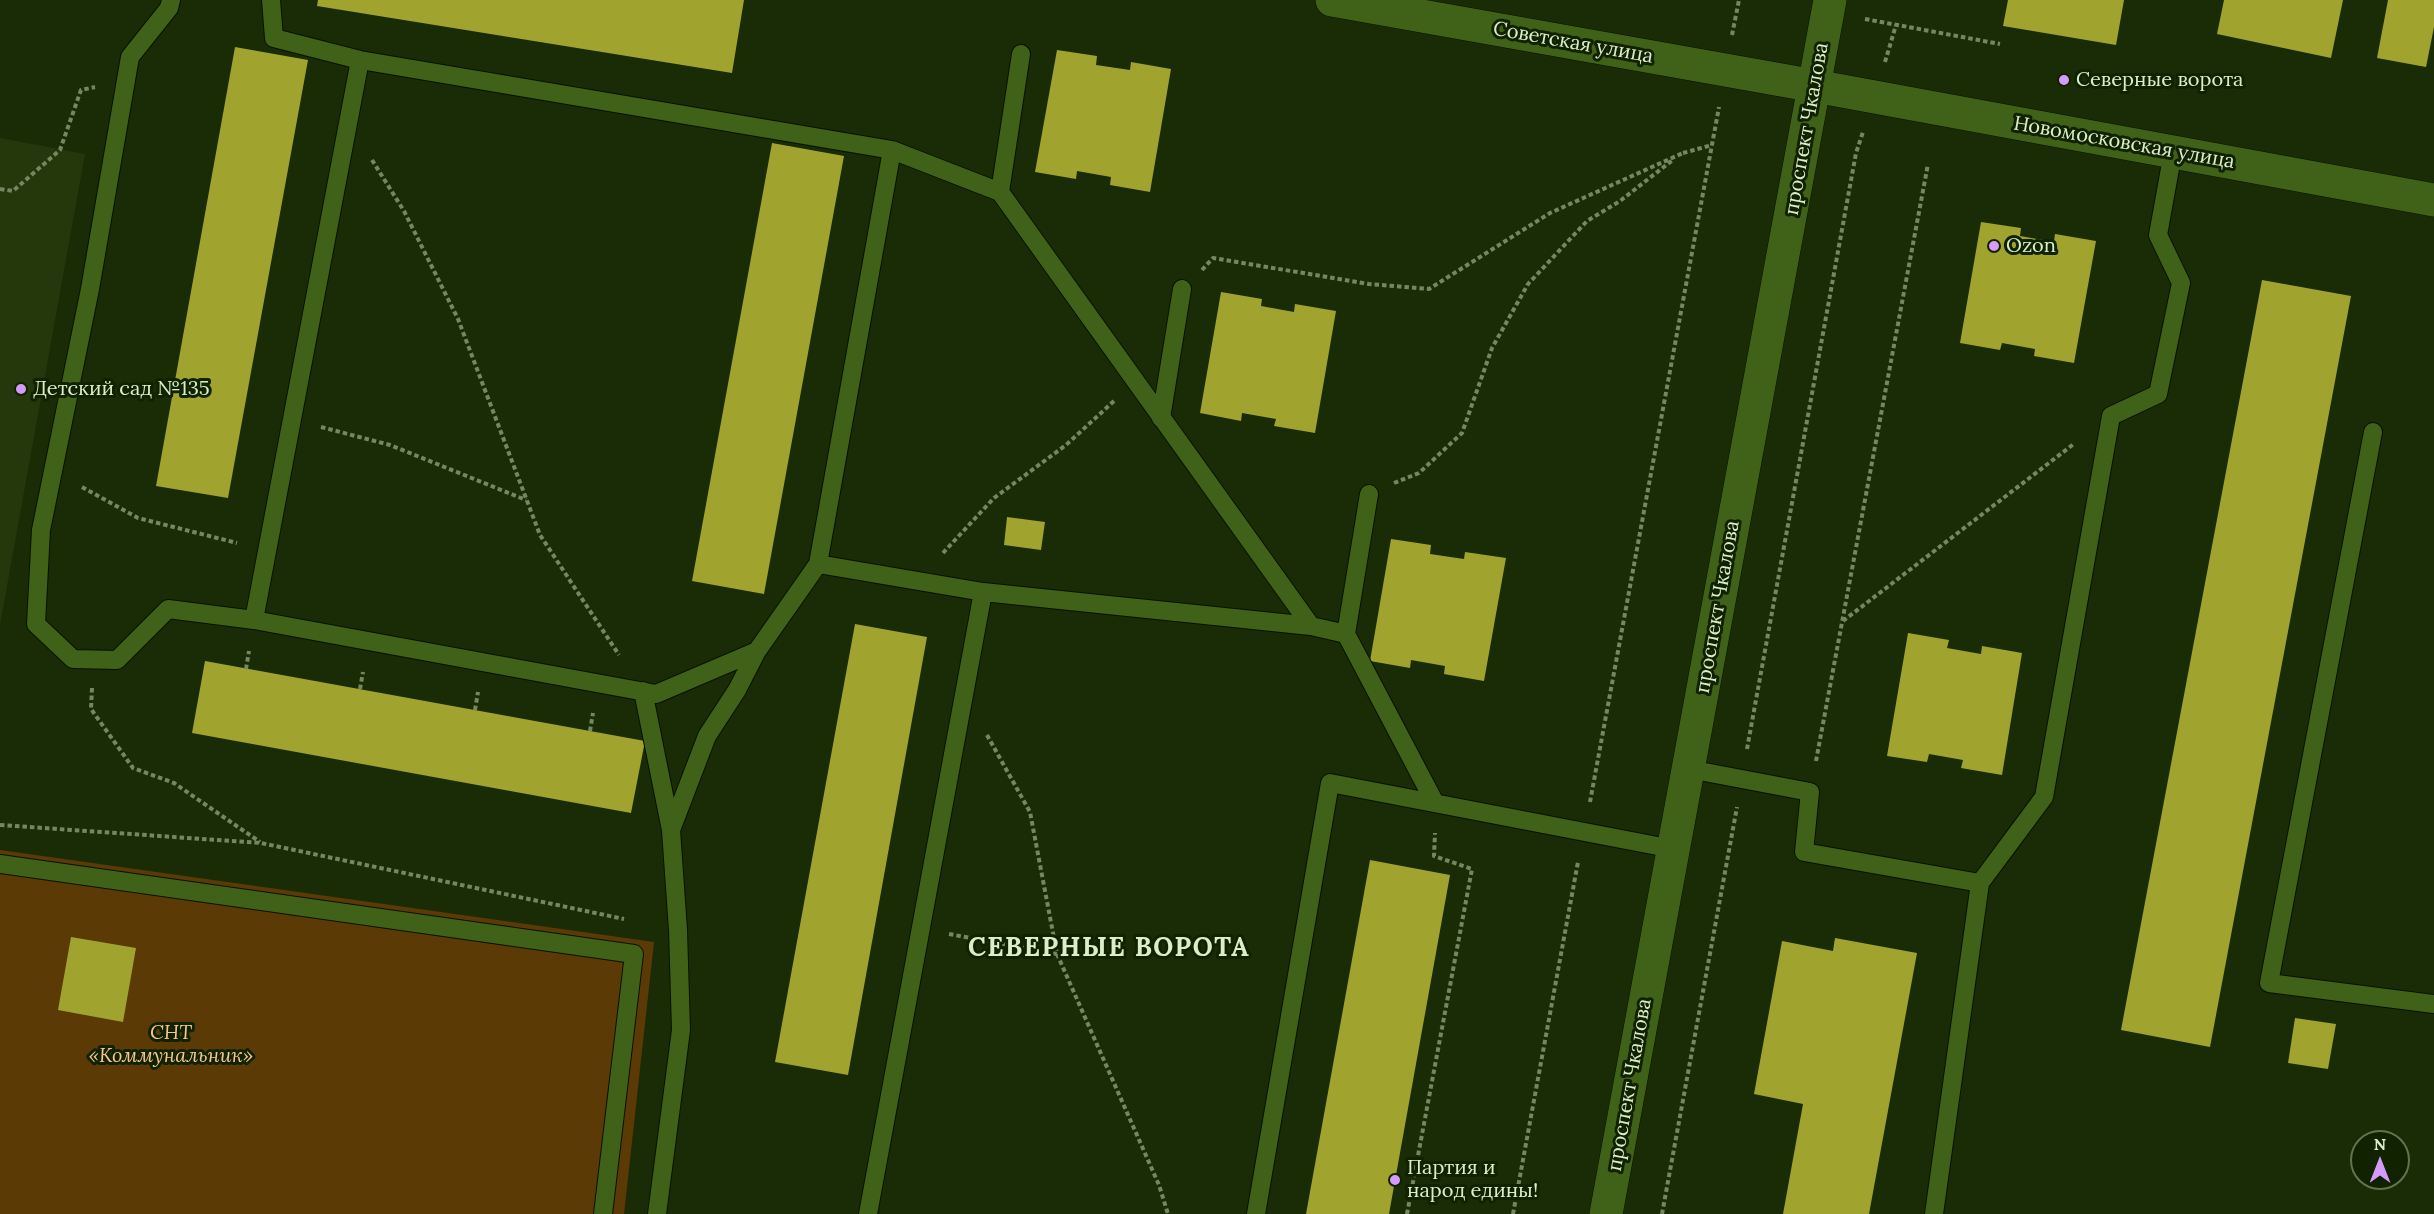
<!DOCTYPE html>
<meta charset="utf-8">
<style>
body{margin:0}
#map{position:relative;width:2434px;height:1214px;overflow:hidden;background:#1a2c05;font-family:Lora,serif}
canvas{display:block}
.north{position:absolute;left:2350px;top:1130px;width:60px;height:60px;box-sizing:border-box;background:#120;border:2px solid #617450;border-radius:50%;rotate:0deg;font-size:16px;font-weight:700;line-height:24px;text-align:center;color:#daeec9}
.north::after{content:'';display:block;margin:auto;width:21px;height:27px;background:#d59bfb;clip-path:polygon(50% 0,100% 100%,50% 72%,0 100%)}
</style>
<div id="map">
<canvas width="2434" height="1214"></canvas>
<div class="north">N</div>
</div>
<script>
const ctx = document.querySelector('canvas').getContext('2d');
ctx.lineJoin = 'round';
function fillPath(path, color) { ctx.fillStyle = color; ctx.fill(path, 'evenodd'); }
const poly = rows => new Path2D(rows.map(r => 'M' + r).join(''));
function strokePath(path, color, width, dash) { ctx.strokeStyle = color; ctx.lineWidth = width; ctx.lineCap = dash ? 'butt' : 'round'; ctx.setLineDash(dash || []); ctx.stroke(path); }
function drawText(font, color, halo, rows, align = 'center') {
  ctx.font = font + ' Lora,serif'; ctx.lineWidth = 6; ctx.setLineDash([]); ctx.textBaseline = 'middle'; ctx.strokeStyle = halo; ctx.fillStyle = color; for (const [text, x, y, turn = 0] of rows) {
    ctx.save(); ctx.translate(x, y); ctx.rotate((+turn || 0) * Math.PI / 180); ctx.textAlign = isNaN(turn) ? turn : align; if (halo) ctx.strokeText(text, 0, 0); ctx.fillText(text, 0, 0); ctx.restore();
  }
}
const built = poly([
 [0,138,85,154,0,625]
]);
const green = poly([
 [0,850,654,942,624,1214,0,1214]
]);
const building = poly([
 [318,0,744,0,732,73,317,6],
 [2008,0,2124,0,2116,45,2003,26],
 [2224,0,2343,0,2331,58,2217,34],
 [2388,0,2434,0,2434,27,2426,67,2377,58],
 [235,47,308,60,228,498,156,486],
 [1057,50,1097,56,1096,65,1130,70,1131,62,1171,69,1150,192,1110,185,1111,177,1077,171,1076,179,1035,172],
 [772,143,844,156,764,594,692,581],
 [1981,222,2021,228,2020,236,2054,242,2055,234,2096,241,2074,363,2034,356,2035,349,2002,343,2000,350,1960,343],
 [2262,280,2351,296,2210,1047,2121,1030],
 [1221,292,1262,299,1261,306,1294,312,1295,304,1336,311,1315,433,1274,426,1276,419,1242,413,1241,421,1200,413],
 [1007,517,1045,522,1041,550,1004,545],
 [1391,539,1431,545,1430,554,1464,559,1465,552,1506,558,1484,681,1444,674,1445,666,1411,660,1410,668,1370,661],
 [855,624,927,637,848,1075,775,1062],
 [1908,633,1949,640,1947,648,1981,654,1982,646,2022,653,2002,775,1961,768,1963,760,1929,754,1927,762,1887,756],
 [205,661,645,741,631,813,192,733],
 [1370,860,1450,875,1389,1214,1306,1214],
 [71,937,136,948,123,1022,58,1010],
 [1835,938,1917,953,1869,1214,1783,1214,1803,1104,1754,1094,1782,941,1833,951],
 [2295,1018,2336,1024,2328,1069,2288,1063]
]);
const path = poly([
 [1865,19,2000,44],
 [1732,35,1739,0],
 [1885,62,1896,25],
 [1683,153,1712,145],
 [372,160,404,211,458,319,540,535,619,655],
 [0,189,13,191,60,150,81,90,95,87],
 [1202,270,1213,258,1369,284,1429,289,1550,213,1683,153],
 [321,427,390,445,526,500],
 [1394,483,1419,473,1462,433,1492,348,1528,284,1587,221,1620,201,1674,159],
 [82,487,138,518,237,543],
 [943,553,994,498,1066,445,1114,401],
 [1843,621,2075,443],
 [246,669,249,651],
 [92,688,91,709,133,768,174,783,260,842],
 [360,689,363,672],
 [475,710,478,692],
 [590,731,593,713],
 [987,735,1030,812,1057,954,1159,1185,1168,1214],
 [1747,749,1856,153,1863,132],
 [1816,761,1928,164],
 [1590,802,1719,107],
 [0,825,261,843,624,919],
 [949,934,1057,954],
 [1407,1214,1472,869,1434,856,1435,833],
 [1513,1214,1578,862],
 [1662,1214,1737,807]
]);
const service = poly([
 [171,0,169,8,130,57,90,289,41,530,36,624,73,659,117,660,168,609,254,620],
 [271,0,274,38,360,60,892,150,1000,192,1311,626,1346,634,1435,803],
 [360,60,254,620,656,694,757,651,818,564],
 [892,150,818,564,983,592,1311,626],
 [1000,192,1021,54],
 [1161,418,1182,289],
 [2373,432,2269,983,2434,1004],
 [1346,634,1369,494],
 [643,691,671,830],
 [1689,769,1810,792,1804,852,1980,883],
 [0,864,634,954,603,1214],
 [657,1214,681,1030,678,930,671,830,707,736,737,690,757,651],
 [868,1214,983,592],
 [1256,1214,1330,783,1673,849],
 [1934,1214,1980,883,2044,797,2111,416,2158,394,2181,283,2158,235,2173,152]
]);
const tertiary = poly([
 [1332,0,1815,86,2434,200]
]);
const secondary = poly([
 [1606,1214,1830,0]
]);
const markers = [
 [2064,80,6,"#d59bfb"],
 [1994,246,6,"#d59bfb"],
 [21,389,6,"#d59bfb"],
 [1395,1180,6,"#d59bfb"]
];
const streetNames = [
 ["Советская улица",1573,43,10],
 ["проспект Чкалова",1807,129,-80],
 ["Новомосковская улица",2124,143,10],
 ["проспект Чкалова",1718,607,-80],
 ["проспект Чкалова",1630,1085,-80]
];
const poiNames = [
 ["Северные ворота",2076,80],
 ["Ozon",2006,246],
 ["Детский сад №135",33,389],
 ["Партия и",1407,1168],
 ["народ едины!",1407,1191]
];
const parkNames = [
 ["СНТ",171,1033],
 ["«Коммунальник»",171,1056]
];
const districtNames = [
 ["СЕВЕРНЫЕ ВОРОТА",1109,949]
];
fillPath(built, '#24380c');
fillPath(green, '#5c3a05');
fillPath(building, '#a0a42f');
strokePath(service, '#081201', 20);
strokePath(tertiary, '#081201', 34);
strokePath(secondary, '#081201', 34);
strokePath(path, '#748761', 4, [4.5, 3]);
strokePath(service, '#406218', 18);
strokePath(tertiary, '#406218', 33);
strokePath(secondary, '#406218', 33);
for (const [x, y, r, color] of markers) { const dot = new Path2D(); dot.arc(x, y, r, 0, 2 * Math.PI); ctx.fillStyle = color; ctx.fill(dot); strokePath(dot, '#120', 2); }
drawText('20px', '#daeec9', '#120', streetNames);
drawText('20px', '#daeec9', '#120', poiNames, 'left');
drawText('italic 20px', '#fac687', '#120', parkNames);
ctx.letterSpacing = '1.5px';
drawText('bold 26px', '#daeec9', '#120', districtNames);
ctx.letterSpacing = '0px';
</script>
